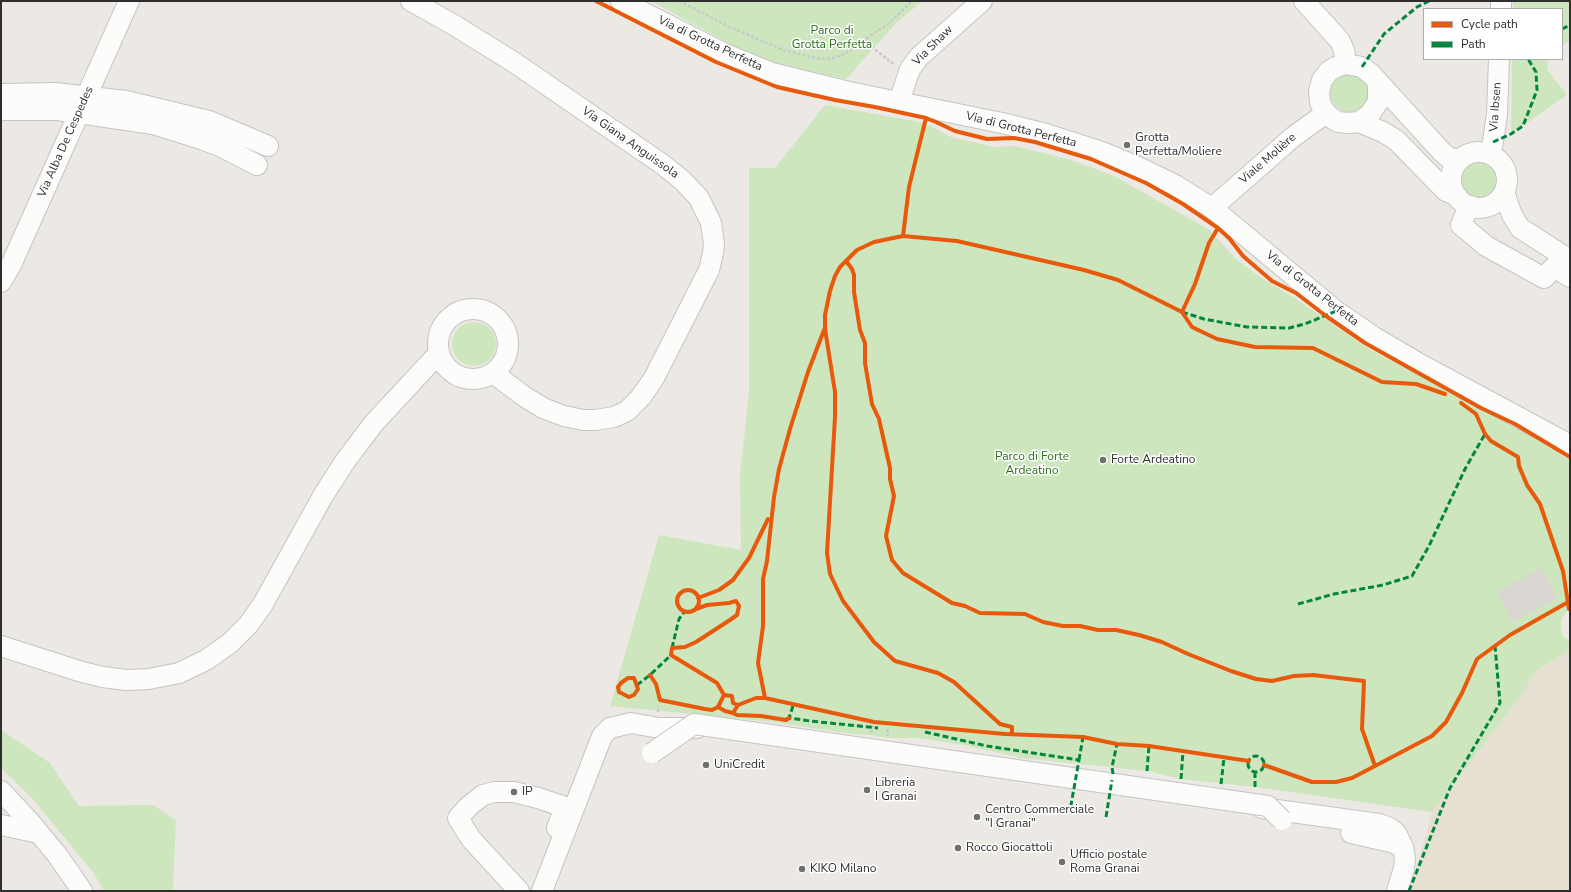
<!DOCTYPE html>
<meta charset="utf-8">
<style>
body{margin:0}
#map{position:relative;width:1571px;height:892px;overflow:hidden;background:#ece8e4;font-family:"Nunito Sans",sans-serif}
canvas{display:block}
.frame{position:absolute;inset:0;border:2px solid #2e2e2e;pointer-events:none}
.legend{position:absolute;left:1423px;top:8px;width:140px;height:52px;box-sizing:border-box;background:#fff;border:1px solid #ababab;margin:0;padding:5px 7px;list-style:none;font-size:12px;color:#2e2e2e}
.legend li{display:flex;align-items:center;gap:8px;height:20px}
.legend b{width:20px;border:1px solid #ababab}
</style>
<div id="map">
<canvas width="1571" height="892"></canvas>
<div class="frame"></div>
<ul class="legend">
<li><b style="height:5px;background:#e8590c"></b>Cycle path</li>
<li><b style="height:5px;background:#00873e"></b>Path</li>
</ul>
</div>
<script>
const ctx = document.querySelector('canvas').getContext('2d');
ctx.lineJoin = 'round';
function fillPath(path, color) { ctx.fillStyle = color; ctx.fill(path, 'evenodd'); }
const poly = rows => new Path2D(rows.map(r => 'M' + r).join(''));
function strokePath(path, color, width, dash) { ctx.strokeStyle = color; ctx.lineWidth = width; ctx.lineCap = dash ? 'butt' : 'round'; ctx.setLineDash(dash || []); ctx.stroke(path); }
function drawText(font, color, halo, rows, align = 'center') {
  ctx.font = font + ' "Nunito Sans",sans-serif'; ctx.lineWidth = 3; ctx.setLineDash([]); ctx.textBaseline = 'middle'; ctx.strokeStyle = halo; ctx.fillStyle = color; for (const [text, x, y, turn = 0] of rows) {
    ctx.save(); ctx.translate(x, y); ctx.rotate((+turn || 0) * Math.PI / 180); ctx.textAlign = isNaN(turn) ? turn : align; if (halo) ctx.strokeText(text, 0, 0); ctx.fillText(text, 0, 0); ctx.restore();
  }
}
const education = poly([
 [1570,650,1570,891,1410,891,1432,812,1522,694,1536,671]
]);
const green = poly([
 [651,1,923,1,897,22,846,79,759,60],
 [1513,1,1570,1,1570,41,1562,46,1562,9,1513,9],
 [1512,59,1548,59,1547,69,1567,95,1511,134],
 [1355,72,1369,85,1370,97,1363,108,1351,113,1345,112,1339,109,1331,100,1330,87,1337,76],
 [825,105,925,123,951,137,994,147,1014,146,1068,159,1112,175,1210,230,1236,259,1260,277,1293,297,1369,349,1535,438,1570,460,1570,609,1563,616,1561,625,1562,635,1570,641,1570,650,1536,671,1522,694,1432,812,1255,787,1181,779,1147,771,1021,758,969,746,919,738,889,738,870,735,852,734,773,722,610,706,659,535,741,550,740,476,749,392,749,168,775,168],
 '1459 180a20 20 0 1 1 40 0a20 20 0 1 1-40 0Z',
 '452 344a22 22 0 1 1 44 0a22 22 0 1 1-44 0Z',
 [1,730,50,763,79,806,153,805,176,820,173,891,104,891,93,872,31,797,1,768]
]);
const plaza = poly([
 [1541,568,1558,598,1512,622,1497,592]
]);
const path = poly([
 [679,1,730,27,783,50,821,59,833,58,843,55,877,31,886,26,912,1],
 [865,39,873,48,895,65],
 [1563,574,1570,577],
 [658,712,658,706],
 [887,729,888,736],
 [871,733,874,722]
]);
const minor = poly([
 [411,1,454,25,515,63,662,164,682,180,699,198,711,223,714,244,713,253,709,270,654,378,641,397,627,411,614,417,595,420,583,420,564,416,543,408,525,397,493,373],
 [621,1,725,54,772,73,849,92,1002,123,1046,134,1102,152,1138,167,1175,185,1212,208,1336,311,1374,337,1418,363,1570,445],
 [1304,1,1340,41,1344,50,1346,64],
 [1501,9,1501,1],
 [1378,82,1378,102,1370,114,1359,122,1349,123,1338,122,1330,117,1323,109,1320,102,1319,92,1322,80,1329,71,1336,67,1346,64,1362,67,1371,74,1442,152,1448,157,1458,160],
 [1,94,55,93,126,101,209,121,268,146],
 [899,102,910,69,919,57,982,1],
 [1,110,58,110,153,124,201,139,220,146,257,165],
 [1359,122,1383,132,1396,140,1446,191,1457,196],
 '1451 180a28 28 0 1 1 56 0a28 28 0 1 1-56 0Z',
 [1490,154,1493,142,1497,114,1499,59],
 [1504,192,1512,215,1520,228,1570,260],
 [1471,206,1466,213,1461,225,1486,246,1544,278,1554,267,1570,277],
 [1212,208,1293,137,1326,113],
 [1,282,11,265,129,1],
 '438 344a35 35 0 1 1 70 0a35 35 0 1 1-70 0Z',
 [1,646,82,672,103,677,126,680,149,679,179,673,206,660,229,644,249,624,263,604,324,494,346,460,374,423,439,353],
 [1,791,30,822,58,856,82,891],
 [1262,808,1379,824,1390,828,1396,833,1403,847],
 [1,825,39,833],
 [1351,833,1391,842,1403,847,1405,858,1404,868,1397,891],
 [519,891,471,839,458,818,469,806,483,795,494,792,514,792,538,798,565,807,557,828],
 [542,891,602,736,610,728,631,723,659,728,697,728]
]);
const minorBridge = poly([
 [652,753,694,724,1268,806,1282,820]
]);
const quiet = poly([
 [1562,29,1570,25],
 [1362,67,1384,34,1417,7,1429,1],
 [1493,142,1511,134,1523,126,1537,90,1536,72,1528,59],
 [1182,312,1204,319,1247,327,1289,328,1305,324,1336,311],
 [1298,604,1334,594,1383,585,1412,576,1429,546,1465,469,1485,434],
 [672,648,679,619,685,611],
 [637,685,650,675,671,655],
 [793,706,789,718,810,721,878,728],
 [925,732,987,746,1079,760,1071,805],
 '1248 764a8 8 0 1 1 16 0a8 8 0 1 1-16 0Z',
 [1079,760,1083,737],
 [1147,771,1149,746],
 [1113,774,1112,767,1117,744],
 [1181,779,1183,751],
 [1221,784,1224,758],
 [1255,787,1255,771],
 [1106,817,1112,780],
 [1409,891,1450,788,1500,703,1495,646]
]);
const cycleway = poly([
 [596,1,716,62,777,87,835,100,875,107,926,118,936,122,955,131,987,139,1014,138,1035,142,1091,159,1146,183,1183,204,1218,228,1229,238,1243,256,1272,281,1296,293,1326,316,1365,343,1481,408,1515,424,1570,457],
 [903,236,909,187,926,118],
 [846,261,852,269,854,275,854,292,860,330,865,343,865,363,872,404,879,419,890,468,890,479,894,496,886,536,892,560,903,573,952,603,965,606,980,613,1025,614,1043,622,1063,626,1080,626,1098,630,1116,630,1139,635,1162,642,1188,654,1231,671,1256,679,1272,681,1294,676,1313,675,1364,681,1362,729,1375,766],
 [1182,312,1192,327,1217,339,1255,347,1313,348,1382,382,1416,384,1445,394],
 [1182,312,1195,284,1209,243,1218,228],
 [1461,403,1476,414,1485,434,1491,441,1518,457,1519,466,1527,485,1540,504,1563,571,1569,609],
 '677 601a11 11 0 1 1 22 0a11 11 0 1 1-22 0Z',
 [698,598,719,590,733,580,749,558,768,519],
 [696,609,707,605,729,603,736,601,739,606,737,615,730,620,696,642,685,647,672,648,671,655,717,683,724,695,732,696,733,703,738,705,733,713,725,711,718,707,724,695],
 [650,675,656,684,660,700,705,709,712,710,718,707],
 [628,678,634,678,638,689,634,695,629,697,619,692,618,687,621,683,628,678],
 [765,698,758,663,763,626,763,579,767,561,774,497,779,469,790,429,808,372,824,330],
 [738,705,756,698,765,698,874,722,1005,734,1083,737,1117,744,1149,746,1249,761],
 [733,713,737,715,761,716,786,720,789,718],
 [1012,734,1012,727,1000,724,954,682,938,673,895,661,874,642,843,601,830,574,827,553,835,417,835,392,825,329,825,315,830,291,835,276,840,267,857,250,874,242,903,236,957,241,1084,270,1118,280,1182,312],
 [1264,765,1312,782,1336,782,1352,778,1375,766,1432,736,1446,722,1462,693,1477,659,1510,635,1570,601]
]);
const markers = [
 [1127,145,4,"#706f6e"],
 [1103,460,4,"#706f6e"],
 [706,765,4,"#706f6e"],
 [867,790,4,"#706f6e"],
 [514,792,4,"#706f6e"],
 [977,817,4,"#706f6e"],
 [958,848,4,"#706f6e"],
 [1062,862,4,"#706f6e"],
 [802,869,4,"#706f6e"]
];
const parkNames = [
 ["Parco di",832,31],
 ["Grotta Perfetta",832,45],
 ["Parco di Forte",1032,457],
 ["Ardeatino",1032,471]
];
const streetNames = [
 ["Via di Grotta Perfetta",710,44,25],
 ["Via Shaw",933,46,-45],
 ["Via Ibsen",1496,107,-86],
 ["Via di Grotta Perfetta",1021,130,14],
 ["Via Alba De Cespedes",66,142,-66],
 ["Via Giana Anguissola",630,143,35],
 ["Viale Molière",1268,159,-41],
 ["Via di Grotta Perfetta",1312,289,38]
];
const poiNames = [
 ["Grotta",1135,138],
 ["Perfetta/Moliere",1135,152],
 ["Forte Ardeatino",1111,460],
 ["UniCredit",714,765],
 ["Libreria",875,783],
 ["I Granai",875,797],
 ["IP",522,792],
 ["Centro Commerciale",985,810],
 ["\"I Granai\"",985,824],
 ["Rocco Giocattoli",966,848],
 ["Ufficio postale",1070,855],
 ["Roma Granai",1070,869],
 ["KIKO Milano",810,869]
];
fillPath(education, '#e6e0d3');
fillPath(green, '#cee6be');
fillPath(plaza, '#dad6d2');
strokePath(minor, '#c5c4c5', 22);
strokePath(path, '#c9c9c8', 2.5, [3, 2]);
strokePath(minor, '#fcfcfb', 20);
strokePath(minorBridge, '#c5c4c5', 22, []);
strokePath(minorBridge, '#fcfcfb', 20);
strokePath(quiet, '#00873e', 3, [6, 3]);
strokePath(cycleway, '#e8590c', 4);
for (const [x, y, r, color] of markers) { const dot = new Path2D(); dot.arc(x, y, r, 0, 2 * Math.PI); ctx.fillStyle = color; ctx.fill(dot); strokePath(dot, '#fff', 1.5); }
drawText('12px', '#2c6e1b', '#fff', parkNames);
drawText('12px', '#2e2e2e', '#fff', streetNames);
drawText('12px', '#2e2e2e', '#fff', poiNames, 'left');
</script>
